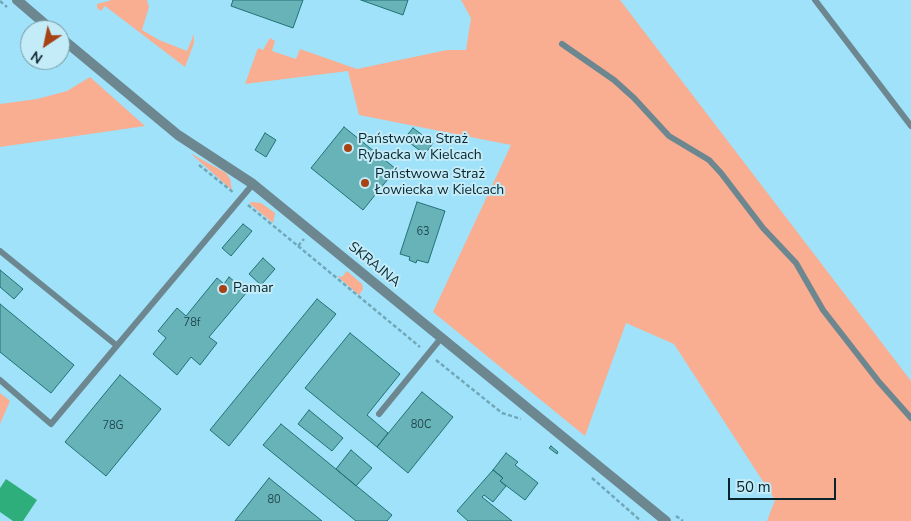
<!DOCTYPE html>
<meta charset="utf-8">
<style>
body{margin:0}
#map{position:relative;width:911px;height:521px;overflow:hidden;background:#9fe2f9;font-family:"Nunito Sans",sans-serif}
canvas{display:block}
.north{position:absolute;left:20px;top:20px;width:50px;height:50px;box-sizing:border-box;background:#c4ebf8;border:1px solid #799ca7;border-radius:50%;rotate:214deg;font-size:14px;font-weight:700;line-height:20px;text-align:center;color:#08252d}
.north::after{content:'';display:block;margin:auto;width:18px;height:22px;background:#a74214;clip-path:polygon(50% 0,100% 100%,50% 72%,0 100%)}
.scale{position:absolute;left:728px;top:478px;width:108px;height:22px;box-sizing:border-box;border:2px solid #08252d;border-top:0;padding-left:6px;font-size:15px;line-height:18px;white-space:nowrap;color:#08252d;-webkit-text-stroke:4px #c4ebf8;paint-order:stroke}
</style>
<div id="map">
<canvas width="911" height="521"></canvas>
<div class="north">N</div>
<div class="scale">50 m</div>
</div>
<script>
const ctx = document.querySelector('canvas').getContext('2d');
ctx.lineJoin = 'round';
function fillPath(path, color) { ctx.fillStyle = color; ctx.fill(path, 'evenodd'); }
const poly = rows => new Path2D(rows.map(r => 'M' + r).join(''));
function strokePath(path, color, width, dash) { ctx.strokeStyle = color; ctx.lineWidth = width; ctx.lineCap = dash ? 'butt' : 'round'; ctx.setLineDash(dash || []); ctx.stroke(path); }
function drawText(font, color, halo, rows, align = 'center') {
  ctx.font = font + ' "Nunito Sans",sans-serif'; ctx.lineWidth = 4; ctx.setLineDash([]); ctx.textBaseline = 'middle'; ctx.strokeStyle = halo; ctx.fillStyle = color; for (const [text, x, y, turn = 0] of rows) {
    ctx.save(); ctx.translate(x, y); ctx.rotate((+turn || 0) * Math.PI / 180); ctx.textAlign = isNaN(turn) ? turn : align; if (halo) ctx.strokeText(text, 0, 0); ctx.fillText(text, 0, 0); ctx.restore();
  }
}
const green = poly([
 [112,0,147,0,149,7,142,30,159,40,187,51,194,34,194,43,185,67,105,6,101,11,97,8,97,4],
 [461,0,620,0,911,381,911,521,767,521,775,500,674,344,626,323,585,436,433,312,511,145,359,115,348,71,245,84,258,48,263,50,270,38,275,41,272,51,296,59,300,49,357,69,447,50,466,50,471,18],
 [90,77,145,126,0,147,0,104,37,99,67,91],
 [190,153,226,173,230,179,232,190],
 [252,202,261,203,275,213,273,223,249,203],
 [347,271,362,284,363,289,359,295,337,276,342,277],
 [0,393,10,401,0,424]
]);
const water = poly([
 [6,479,37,500,23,521,13,521,0,512,0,488]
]);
const building = poly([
 [233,0,303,0,293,28,231,6,233,0],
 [361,0,408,0,403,15,361,0],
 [344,127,396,169,363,210,311,168,344,127],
 [413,128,433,143,425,154,404,139,413,128],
 [265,133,276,140,266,157,255,150,265,133],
 [417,202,445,211,428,263,417,260,416,263,409,260,410,257,400,254,417,202],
 [243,224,252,231,231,256,222,248,243,224],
 [263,258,275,269,261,285,249,274,263,258],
 [0,270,23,289,14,299,0,287,0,270],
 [229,277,247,292,209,337,217,343,200,365,191,357,177,375,153,354,166,338,158,331,177,308,186,316,217,278,224,284,229,277],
 [317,299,336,314,229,446,210,430,317,299],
 [0,304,74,365,51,393,0,352,0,304],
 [350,333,400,374,367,415,388,433,377,447,305,388,350,333],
 [120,375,161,409,106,476,65,442,120,375],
 [422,392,453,417,408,473,377,447,422,392],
 [309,410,343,438,332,451,298,424,309,410],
 [281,424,392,515,387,521,356,521,263,445,281,424],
 [551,446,558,452,557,454,549,448,551,446],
 [351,450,372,468,356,486,336,469,351,450],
 [506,453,518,462,515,465,538,483,525,500,500,481,503,478,493,470,506,453],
 [493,470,503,478,500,481,506,486,493,502,484,495,482,497,512,521,468,521,457,511,493,470],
 [269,478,322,521,235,521,269,478]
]);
const path = poly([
 [0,1,7,7],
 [199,165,234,193],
 [248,205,298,246,304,239],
 [298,246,420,347],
 [436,360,502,413,521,419],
 [592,478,641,521],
 [676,516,683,521]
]);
const lane = poly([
 [815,0,911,126],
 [562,44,614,80,634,98,669,136,709,160,721,173,763,228,796,263,823,310,879,382,911,418],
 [0,251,116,345],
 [0,380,51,424,253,184],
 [379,414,442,337]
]);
const street = poly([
 [17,0,52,30],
 [60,37,178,135,253,184,666,521]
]);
const markers = [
 [348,148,5,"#a74214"],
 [365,183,5,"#a74214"],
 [223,289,5,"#a74214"]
];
const numberNames = [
 ["63",423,232],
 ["78f",192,323],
 ["80C",421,425],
 ["78G",113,426],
 ["80",274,500]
];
const poiNames = [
 ["Państwowa Straż",358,140],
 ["Rybacka w Kielcach",358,156],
 ["Państwowa Straż",375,175],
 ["Łowiecka w Kielcach",375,191],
 ["Pamar",233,289]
];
const streetNames = [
 ["SKRAJNA",374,265,39]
];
fillPath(green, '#f9ae92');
fillPath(water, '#2eae7a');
fillPath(building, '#68b3b8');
strokePath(building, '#217176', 1);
strokePath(path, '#70a7b9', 2.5, [4, 2.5]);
strokePath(lane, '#6d8790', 6);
strokePath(street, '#6d8790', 10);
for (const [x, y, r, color] of markers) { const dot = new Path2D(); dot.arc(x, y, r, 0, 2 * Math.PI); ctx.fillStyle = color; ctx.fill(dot); strokePath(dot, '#c4ebf8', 2); }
drawText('11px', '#204850', null, numberNames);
drawText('14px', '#08252d', '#c4ebf8', poiNames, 'left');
drawText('14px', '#08252d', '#c4ebf8', streetNames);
</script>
